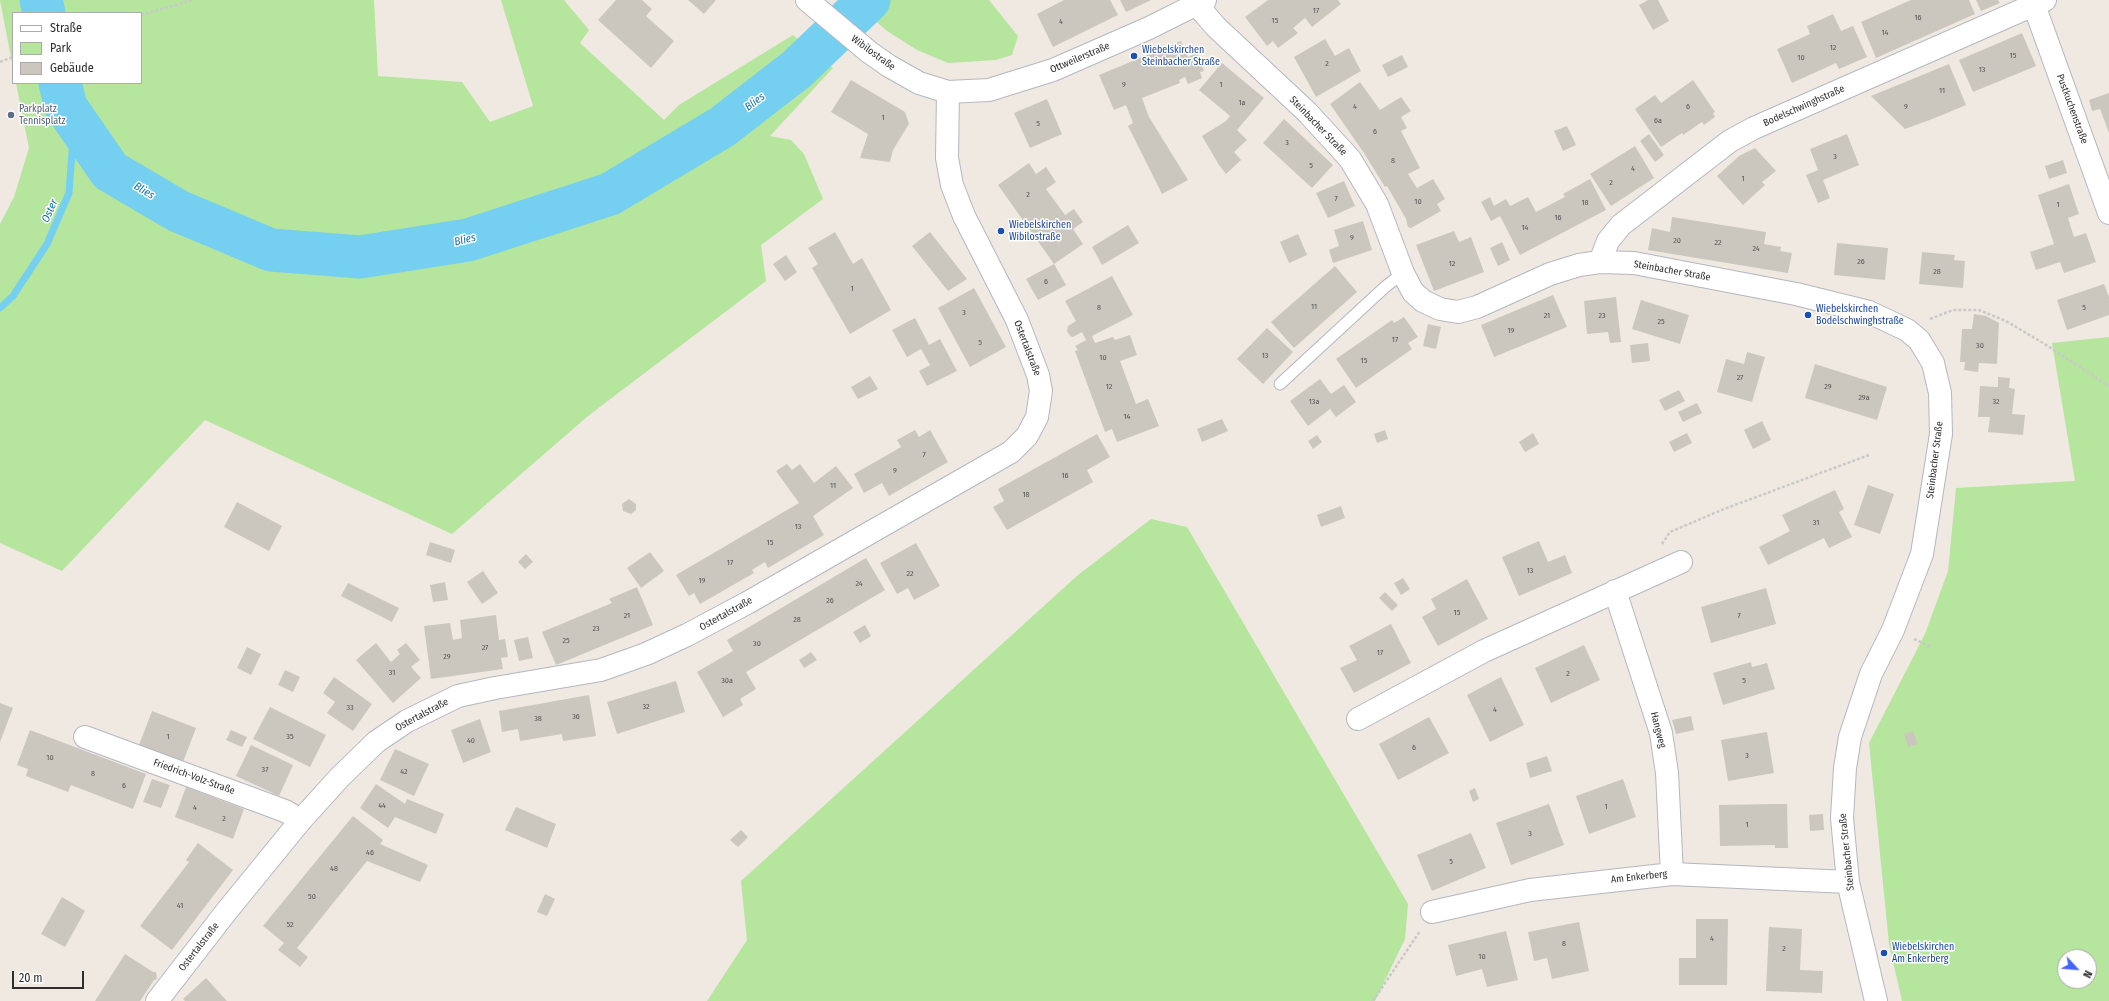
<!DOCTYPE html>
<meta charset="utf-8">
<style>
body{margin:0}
#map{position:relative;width:2109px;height:1001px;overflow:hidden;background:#efe9e1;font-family:"Fira Sans Condensed",sans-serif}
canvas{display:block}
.legend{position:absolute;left:12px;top:12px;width:130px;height:72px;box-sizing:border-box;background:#fff;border:1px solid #ababab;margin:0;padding:5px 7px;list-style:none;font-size:12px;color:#2e2e2e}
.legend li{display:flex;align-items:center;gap:8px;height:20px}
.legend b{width:20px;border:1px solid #ababab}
.north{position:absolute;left:2057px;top:949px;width:40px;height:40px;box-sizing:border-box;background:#fff;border:1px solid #ababab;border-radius:50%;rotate:116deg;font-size:11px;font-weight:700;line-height:16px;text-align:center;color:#2e2e2e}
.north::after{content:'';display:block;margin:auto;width:14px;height:18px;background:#4264fb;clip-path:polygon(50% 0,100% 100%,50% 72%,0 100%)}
.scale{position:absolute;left:12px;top:971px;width:72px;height:18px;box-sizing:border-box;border:2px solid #2e2e2e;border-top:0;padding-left:5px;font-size:12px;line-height:14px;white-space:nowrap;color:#2e2e2e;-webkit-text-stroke:3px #fff;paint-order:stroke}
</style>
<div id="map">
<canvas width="2109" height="1001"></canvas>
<ul class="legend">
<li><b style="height:5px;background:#fff"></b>Straße</li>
<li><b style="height:11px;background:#b6e59e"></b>Park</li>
<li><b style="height:11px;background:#cbc7bf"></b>Gebäude</li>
</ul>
<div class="north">N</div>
<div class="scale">20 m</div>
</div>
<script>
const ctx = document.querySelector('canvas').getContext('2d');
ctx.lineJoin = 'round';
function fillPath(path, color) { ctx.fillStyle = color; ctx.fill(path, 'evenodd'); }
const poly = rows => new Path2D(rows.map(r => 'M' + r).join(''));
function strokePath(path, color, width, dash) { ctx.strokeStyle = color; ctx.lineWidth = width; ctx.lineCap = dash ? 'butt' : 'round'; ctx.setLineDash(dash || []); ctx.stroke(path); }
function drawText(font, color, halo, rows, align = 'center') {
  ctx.font = font + ' "Fira Sans Condensed",sans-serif'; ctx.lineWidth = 3; ctx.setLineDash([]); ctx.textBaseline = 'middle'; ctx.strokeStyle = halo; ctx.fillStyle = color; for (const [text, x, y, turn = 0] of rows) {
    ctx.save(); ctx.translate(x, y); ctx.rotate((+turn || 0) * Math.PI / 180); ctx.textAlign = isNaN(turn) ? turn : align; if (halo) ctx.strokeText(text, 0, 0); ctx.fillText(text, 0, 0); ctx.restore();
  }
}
const green = poly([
 [0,0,374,0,378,76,462,82,490,122,533,106,501,0,564,0,589,30,580,43,664,120,679,105,793,35,833,68,770,136,791,140,804,154,823,199,761,245,766,281,588,416,452,534,205,420,62,571,0,543,0,224,14,197,29,148,16,83,141,83,141,13,13,13,13,68],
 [852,0,989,0,1018,36,1012,55,996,60,948,63,917,50,887,31],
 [2109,337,2109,1001,1902,1001,1889,944,1869,743,1925,634,1948,571,1956,488,2075,481,2052,343],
 [2065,957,2089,957,2089,981,2065,981],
 [1151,519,1187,527,1408,904,1405,939,1375,1001,707,1001,747,940,741,881,1078,575]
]);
const stream = poly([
 [0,308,13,296,47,244,69,193,73,139,66,107]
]);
const river = poly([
 [41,0,44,13],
 [60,83,66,107,110,171,178,211,271,250,360,257,468,240,610,194,722,127,797,69,869,0]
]);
const building = poly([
 [616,0,642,0,652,9,646,16,674,41,651,68,598,20],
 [688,0,716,0,704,14],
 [1064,0,1110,0,1118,15,1053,47,1037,14],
 [1120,0,1151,0,1126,12],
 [1268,0,1338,0,1341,4,1312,27,1305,18,1293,28,1298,33,1278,48,1273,41,1267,46,1245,17],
 [1648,0,1658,0,1669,21,1653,30,1639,5],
 [1911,0,1969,0,1975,14,1876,58,1861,22],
 [1976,0,1998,0,2000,3,1981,11],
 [1833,14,1841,31,1853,26,1867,57,1839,69,1836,63,1792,83,1777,49,1810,34,1807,26],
 [2022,33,2036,66,1973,92,1959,60],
 [1325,39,1335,56,1349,48,1361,71,1316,97,1294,57],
 [1181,41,1188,57,1197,53,1204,71,1200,72,1202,78,1188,84,1185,77,1179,80,1180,83,1142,98,1149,117,1188,180,1162,194,1128,126,1133,123,1126,105,1114,110,1099,75],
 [1402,55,1408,67,1388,77,1382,65],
 [1222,63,1264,98,1237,130,1247,140,1234,152,1241,160,1226,174,1219,165,1202,136,1226,121,1230,116,1199,90],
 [1949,64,1966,105,1935,118,1905,129,1871,96],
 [851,80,905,112,909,124,893,150,890,162,860,158,868,134,831,112],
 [1693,80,1715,112,1713,113,1715,117,1704,125,1702,122,1683,135,1682,133,1661,147,1635,109,1655,95,1661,103],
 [1360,82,1380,110,1401,97,1411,111,1401,117,1407,128,1401,131,1420,168,1408,174,1417,188,1433,179,1445,199,1437,204,1441,211,1411,228,1408,227,1406,219,1387,186,1385,187,1364,153,1330,104],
 [2109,93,2109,133,2100,109,2092,111,2089,100],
 [1047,99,1062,134,1030,148,1014,113],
 [1284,119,1333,165,1312,188,1263,143],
 [1567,126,1576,145,1563,151,1554,131],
 [1649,134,1664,155,1655,162,1640,141],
 [1847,134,1859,165,1823,180,1830,198,1818,203,1806,175,1818,170,1810,149],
 [1635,146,1654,178,1611,206,1590,174],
 [1755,148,1776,171,1762,182,1765,185,1743,205,1717,176,1739,156],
 [2063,160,2067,173,2049,179,2045,166],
 [1029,163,1036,174,1046,167,1056,182,1046,189,1065,215,1074,209,1083,222,1073,229,1083,244,1054,264,998,185],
 [1590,179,1606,210,1520,255,1500,216,1491,221,1481,202,1490,197,1494,206,1506,199,1510,206,1528,197,1536,212,1565,197,1563,194],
 [1344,181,1355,206,1328,218,1316,193],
 [2069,184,2079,214,2068,218,2074,237,2086,233,2096,262,2064,273,2060,262,2036,270,2030,252,2054,244,2038,195],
 [1672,217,1766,232,1764,244,1781,247,1780,251,1792,253,1788,273,1648,250,1652,228,1670,232],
 [1363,221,1372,250,1333,263,1329,250,1339,246,1334,230],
 [1128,225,1139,243,1102,265,1092,247],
 [1454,231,1459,242,1471,237,1484,272,1434,291,1416,245],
 [835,232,853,264,862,258,891,310,850,334,812,268,818,264,808,248],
 [930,232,967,279,948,291,912,246],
 [1298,234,1307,255,1289,263,1280,242],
 [1502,242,1510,260,1498,266,1490,248],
 [1837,243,1888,248,1885,280,1834,275],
 [1922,252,1955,255,1954,260,1965,261,1963,288,1919,284],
 [786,255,797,272,785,281,773,264],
 [1054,264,1066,285,1038,300,1026,279],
 [1335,266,1357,292,1294,348,1271,322],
 [1112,276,1133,315,1092,336,1095,343,1113,337,1115,340,1130,335,1137,355,1120,361,1136,404,1148,399,1159,426,1117,442,1112,429,1105,432,1075,351,1078,350,1075,346,1086,340,1082,332,1073,337,1070,336,1067,331,1068,326,1076,321,1065,301],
 [2104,284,2109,297,2109,315,2067,330,2057,300],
 [974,288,1006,347,970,367,938,308],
 [1553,295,1567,327,1494,357,1481,325],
 [1616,297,1621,342,1610,343,1608,332,1587,334,1584,301],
 [1641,300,1689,315,1680,344,1632,329],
 [1974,314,1986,316,1999,323,1997,364,1979,363,1978,372,1964,370,1965,362,1960,362,1962,329,1972,329],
 [1404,317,1418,337,1408,343,1412,349,1356,388,1336,359,1392,320,1394,323],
 [915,318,929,345,940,339,957,371,927,386,919,371,930,365,921,349,907,357,892,330],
 [1428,324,1441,327,1436,349,1423,346],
 [1267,328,1293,352,1263,384,1237,359],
 [1648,343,1650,361,1632,363,1630,345],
 [1747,352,1765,357,1752,402,1717,392,1726,359,1744,364],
 [1815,364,1887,387,1877,420,1805,398],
 [870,376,878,389,858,399,851,387],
 [1998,377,2010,378,2009,388,2015,389,2012,414,2025,415,2023,435,1988,432,1990,417,1978,417,1980,386,1998,387],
 [1320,379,1331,394,1344,385,1356,402,1336,417,1330,409,1308,426,1290,401],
 [1679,390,1685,401,1665,411,1659,400],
 [1697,403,1702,413,1683,422,1678,412],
 [1222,419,1228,431,1202,442,1197,429],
 [1762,421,1771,440,1753,449,1744,430],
 [915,430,919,437,930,430,948,462,889,496,882,483,864,493,854,474,901,447,897,440],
 [1385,430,1388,439,1377,443,1374,434],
 [1533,433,1539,444,1525,452,1519,442],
 [1687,433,1692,443,1674,452,1669,442],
 [1097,434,1110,457,1087,470,1093,482,1007,530,993,507,1004,501,998,489],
 [1317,435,1322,442,1313,449,1308,441],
 [787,464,792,470,800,464,814,483,836,466,853,488,813,516,824,535,768,568,765,562,752,570,754,573,700,604,694,593,689,596,676,575,799,503,776,471],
 [1868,485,1894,494,1880,534,1854,525],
 [1835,490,1844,509,1839,512,1852,537,1829,548,1824,538,1768,565,1759,547,1790,531,1782,515],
 [629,499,636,504,636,510,631,514,623,511,622,504],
 [237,502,282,526,269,551,224,527],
 [1341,506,1345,518,1321,527,1317,515],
 [1539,541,1548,562,1565,555,1572,573,1519,596,1502,557],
 [430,542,455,550,451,563,426,555],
 [916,543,940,586,914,600,908,588,897,594,880,563],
 [650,552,664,571,641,588,627,568],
 [526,554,533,562,525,569,518,562],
 [866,558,885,590,746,672,756,689,740,699,743,705,723,717,697,672,733,651,727,640],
 [483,571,498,593,482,604,467,582],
 [1403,578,1410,589,1401,595,1394,583],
 [1467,579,1488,619,1438,646,1422,617,1436,609,1431,599],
 [445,582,448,600,433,602,430,585],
 [348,583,399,608,392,622,341,596],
 [637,587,653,625,556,665,542,632,612,603,609,599],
 [1766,588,1776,624,1711,643,1701,607],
 [1385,592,1398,605,1392,611,1379,598],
 [496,615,499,640,505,639,508,657,501,658,503,669,431,679,424,626,450,623,453,640,462,638,460,620],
 [1391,624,1411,663,1354,693,1340,668,1357,660,1349,646],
 [865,625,871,636,860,643,853,632],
 [528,637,533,658,519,661,514,640],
 [376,643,391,662,400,654,397,650,406,643,420,660,411,667,421,678,393,703,356,660],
 [1584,645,1600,680,1551,703,1535,668],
 [247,647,261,654,251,675,237,668],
 [811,652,817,660,804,668,799,660],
 [1751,662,1752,667,1767,663,1775,689,1723,705,1713,673],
 [285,670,300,677,293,692,278,685],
 [334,677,372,704,353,731,327,713,335,702,323,693],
 [1501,677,1524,725,1490,742,1467,695],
 [676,681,685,712,617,734,607,702],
 [589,695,596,736,563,741,562,734,520,741,518,729,502,732,499,711],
 [0,703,13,708,0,742],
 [270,707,326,735,310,767,253,739],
 [152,711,196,728,183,762,139,745],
 [1691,716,1694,730,1676,734,1672,720],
 [1429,717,1449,753,1398,780,1379,744],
 [480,719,491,752,463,763,451,730],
 [30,730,146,774,133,809,71,785,68,792,26,776,28,769,17,765],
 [231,730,247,737,242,747,226,740],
 [1913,731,1918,744,1908,747,1904,734],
 [1767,732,1774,773,1728,781,1721,740],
 [251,745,293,765,279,796,236,776],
 [395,749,429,764,414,796,380,780],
 [1547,756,1552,771,1530,778,1526,763],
 [152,779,170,785,161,808,143,802],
 [1623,779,1636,817,1589,834,1576,796],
 [376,784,405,804,407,799,444,814,436,834,395,817,388,828,360,808],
 [186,787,244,809,233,839,175,817],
 [1475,788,1479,799,1473,802,1469,791],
 [1549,804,1564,845,1511,865,1496,823],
 [1774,804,1787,804,1788,848,1775,848,1775,845,1720,846,1719,805],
 [516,807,556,824,547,848,505,830],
 [1823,814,1824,830,1810,831,1809,815],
 [353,816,383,840,380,844,428,865,420,882,367,861,297,948,308,957,300,967,278,950,284,943,263,926],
 [741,830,748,837,738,847,730,840],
 [1471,833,1486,868,1432,891,1417,855],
 [198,843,233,870,172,950,140,926,189,862,186,860],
 [545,894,555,899,547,916,537,912],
 [62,897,85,911,65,947,41,934],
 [1696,919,1728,919,1727,985,1679,985,1679,958,1696,958],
 [1579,922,1589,971,1552,979,1547,958,1534,961,1528,932],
 [1769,927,1802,929,1800,970,1823,971,1822,993,1766,991],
 [1506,931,1518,980,1487,987,1482,969,1456,976,1448,945],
 [125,954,153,972,156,972,157,979,154,980,140,1001,95,1001],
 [206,978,227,1001,185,1001,183,999]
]);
const path = poly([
 [141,15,193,0],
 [0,62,13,57],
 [1930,319,1953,310,1979,310,2006,321,2043,343,2109,386],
 [1662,544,1670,532,1724,509,1869,455],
 [1914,639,1932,647],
 [1373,1001,1420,931]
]);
const service = poly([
 [1280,384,1385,287,1403,273]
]);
const minor = poly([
 [1197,5,1216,27,1307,112,1350,159,1377,204,1403,273,1413,292,1423,301,1440,309,1458,312,1477,307,1550,274,1579,265,1600,262,1634,263,1796,294,1869,312,1907,330,1919,340,1933,363,1940,393,1941,434,1922,554,1893,630,1871,674,1850,737,1845,768,1842,818,1848,882,1876,1001],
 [2034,5,2109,213],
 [1600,262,1608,241,1621,225,1730,141,1754,128,2045,0],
 [1615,591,1661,733,1667,773,1672,874],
 [1358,719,1484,651,1681,562],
 [85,737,285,811,301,820],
 [1432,912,1530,890,1672,874,1848,882]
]);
const secondary = poly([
 [807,0,869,52,889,66,919,83,948,92,989,90,1053,70,1149,28,1205,0],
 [157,1001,226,912,301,820,340,777,376,742,407,721,458,696,495,688,601,670,646,654,687,635,747,603,1011,452,1027,436,1037,417,1041,391,1038,375,1017,320,964,216,952,185,947,158,948,92]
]);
const markers = [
 [1134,56,4,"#1a4fb4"],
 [11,115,4,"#5c6f8a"],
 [1001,231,4,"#1a4fb4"],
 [1808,315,4,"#1a4fb4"],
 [1884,953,4,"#1a4fb4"]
];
const numberNames = [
 ["17",1316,11],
 ["16",1918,18],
 ["15",1275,21],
 ["4",1061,22],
 ["14",1885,33],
 ["12",1833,48],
 ["15",2013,56],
 ["10",1801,58],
 ["2",1327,64],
 ["13",1982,70],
 ["9",1124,85],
 ["1",1221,85],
 ["11",1942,91],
 ["1a",1242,103],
 ["4",1355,107],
 ["6",1688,107],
 ["9",1906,107],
 ["1",883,118],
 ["6a",1658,121],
 ["5",1038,124],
 ["6",1375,132],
 ["3",1287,143],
 ["3",1835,157],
 ["8",1393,161],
 ["5",1311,166],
 ["4",1633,169],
 ["1",1743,179],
 ["2",1611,183],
 ["2",1028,195],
 ["7",1336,199],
 ["10",1418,202],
 ["18",1585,203],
 ["1",2058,205],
 ["16",1558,218],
 ["14",1525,228],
 ["9",1352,238],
 ["20",1677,241],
 ["22",1718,243],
 ["24",1756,249],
 ["26",1861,262],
 ["12",1452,264],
 ["28",1937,272],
 ["6",1046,282],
 ["1",852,289],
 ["11",1314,307],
 ["8",1099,308],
 ["5",2084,308],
 ["3",964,313],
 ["21",1547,316],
 ["23",1602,316],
 ["25",1661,322],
 ["19",1511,331],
 ["17",1395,340],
 ["5",980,343],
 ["30",1980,346],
 ["13",1265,356],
 ["10",1103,358],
 ["15",1364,361],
 ["27",1740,378],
 ["12",1109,387],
 ["29",1828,387],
 ["29a",1864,398],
 ["13a",1314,402],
 ["32",1996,402],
 ["14",1127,417],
 ["7",924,455],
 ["9",895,471],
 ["16",1065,476],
 ["11",833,486],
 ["18",1026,495],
 ["31",1816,523],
 ["13",798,527],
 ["15",770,543],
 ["17",730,563],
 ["13",1530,571],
 ["22",910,574],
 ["19",702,581],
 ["24",859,584],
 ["26",830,601],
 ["15",1457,613],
 ["21",627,616],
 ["7",1739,616],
 ["28",797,620],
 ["23",596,629],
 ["25",566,641],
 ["30",757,644],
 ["27",485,648],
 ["17",1380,653],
 ["29",447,657],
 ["31",392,673],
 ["2",1568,674],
 ["30a",727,681],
 ["5",1744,681],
 ["32",646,707],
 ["33",350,708],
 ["4",1495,710],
 ["36",576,717],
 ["38",538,719],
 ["1",168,737],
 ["35",290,737],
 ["40",471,741],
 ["6",1414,748],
 ["3",1747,756],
 ["10",50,758],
 ["37",265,770],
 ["42",404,772],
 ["8",93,774],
 ["6",124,786],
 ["44",382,806],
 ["1",1606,807],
 ["4",195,808],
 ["2",224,819],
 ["1",1747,825],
 ["3",1530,834],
 ["46",370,853],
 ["5",1451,862],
 ["48",334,869],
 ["50",312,897],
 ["41",180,906],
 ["52",290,925],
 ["4",1712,939],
 ["8",1564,944],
 ["2",1784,949],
 ["10",1482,957]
];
const transitNames = [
 ["Wiebelskirchen",1142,50],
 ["Steinbacher Straße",1142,62],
 ["Wiebelskirchen",1009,225],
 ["Wibilostraße",1009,237],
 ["Wiebelskirchen",1816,309],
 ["Bodelschwinghstraße",1816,321],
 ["Wiebelskirchen",1892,947],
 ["Am Enkerberg",1892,959]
];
const streetNames = [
 ["Wibilostraße",873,53,36],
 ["Ottweilerstraße",1080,58,-23],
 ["Bodelschwinghstraße",1804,106,-24],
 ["Pustkuchenstraße",2072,109,70],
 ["Steinbacher Straße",1318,126,46],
 ["Steinbacher Straße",1672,271,10],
 ["Ostertalstraße",1027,348,69],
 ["Steinbacher Straße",1935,460,-83],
 ["Ostertalstraße",726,614,-29],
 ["Ostertalstraße",422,715,-28],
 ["Hangweg",1658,730,76],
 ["Friedrich-Volz-Straße",194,777,20],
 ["Steinbacher Straße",1847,852,-96],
 ["Am Enkerberg",1639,877,-6],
 ["Ostertalstraße",199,947,-52]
];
const serviceNames = [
 ["Parkplatz",19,109],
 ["Tennisplatz",19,121]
];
const waterNames = [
 ["Blies",755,102,-37],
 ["Blies",144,191,31],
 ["Oster",50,211,-66],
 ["Blies",465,240,-13]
];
fillPath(green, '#b6e59e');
strokePath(stream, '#75cff0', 7);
strokePath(river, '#75cff0', 43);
fillPath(building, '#cbc7bf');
strokePath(service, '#b4b7c1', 13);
strokePath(minor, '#b4b7c1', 24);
strokePath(secondary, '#b4b7c1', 24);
strokePath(path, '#c9c9c9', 2.5, [3, 2]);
strokePath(service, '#fff', 11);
strokePath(minor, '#fff', 22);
strokePath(secondary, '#fff', 22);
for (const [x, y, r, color] of markers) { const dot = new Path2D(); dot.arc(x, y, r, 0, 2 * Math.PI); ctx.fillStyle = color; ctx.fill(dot); strokePath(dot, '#fff', 1.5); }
drawText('8px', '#555452', null, numberNames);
drawText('10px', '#164399', '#fff', transitNames, 'left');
drawText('10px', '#2e2e2e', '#fff', streetNames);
drawText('10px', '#4e5e75', '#fff', serviceNames, 'left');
drawText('italic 11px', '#0d6fa3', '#fff', waterNames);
</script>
